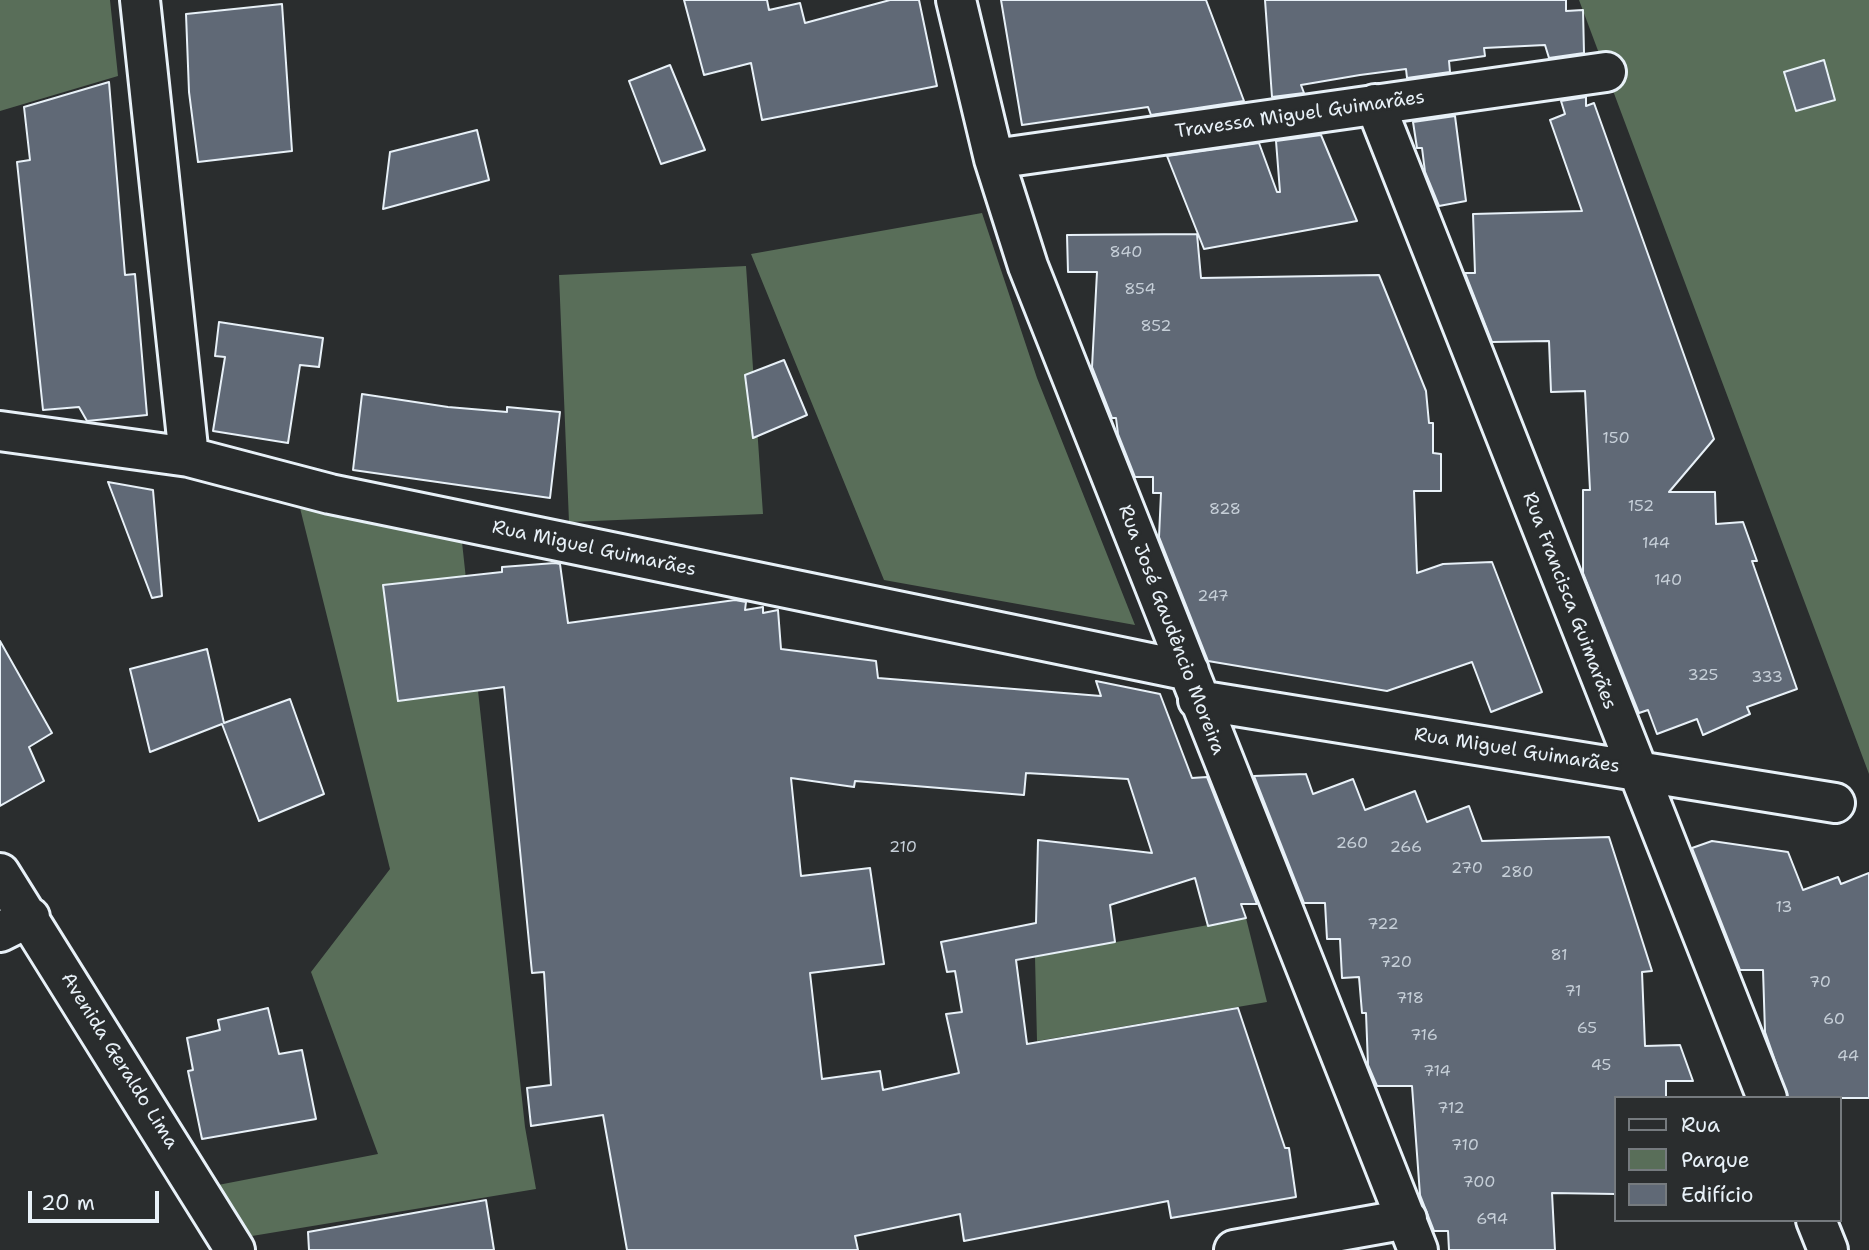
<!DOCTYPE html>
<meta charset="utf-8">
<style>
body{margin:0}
#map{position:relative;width:1869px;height:1250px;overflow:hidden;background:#2a2d2e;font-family:"Shantell Sans",sans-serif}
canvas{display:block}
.legend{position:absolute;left:1614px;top:1096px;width:228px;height:126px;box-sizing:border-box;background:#2a2d2e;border:2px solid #767b7f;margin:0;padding:9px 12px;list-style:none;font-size:21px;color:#e8f1f8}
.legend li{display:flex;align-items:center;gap:14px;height:35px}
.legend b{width:35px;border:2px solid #767b7f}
.scale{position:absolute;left:28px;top:1191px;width:131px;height:32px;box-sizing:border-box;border:4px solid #e8f1f8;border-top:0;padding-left:9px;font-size:21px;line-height:24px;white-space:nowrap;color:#e8f1f8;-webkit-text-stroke:5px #2a2d2e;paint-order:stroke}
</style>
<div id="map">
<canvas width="1869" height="1250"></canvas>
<ul class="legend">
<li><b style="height:9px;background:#2a2d2e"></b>Rua</li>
<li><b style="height:19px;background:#596e59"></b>Parque</li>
<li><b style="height:19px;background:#606976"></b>Edifício</li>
</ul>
<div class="scale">20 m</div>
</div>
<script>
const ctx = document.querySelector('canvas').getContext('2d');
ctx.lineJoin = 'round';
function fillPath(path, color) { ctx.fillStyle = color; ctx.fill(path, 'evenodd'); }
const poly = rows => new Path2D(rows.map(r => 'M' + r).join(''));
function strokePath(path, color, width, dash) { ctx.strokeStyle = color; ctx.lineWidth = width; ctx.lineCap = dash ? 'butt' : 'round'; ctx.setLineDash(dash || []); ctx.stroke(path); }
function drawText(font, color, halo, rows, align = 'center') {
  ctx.font = font + ' "Shantell Sans",sans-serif'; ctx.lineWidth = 6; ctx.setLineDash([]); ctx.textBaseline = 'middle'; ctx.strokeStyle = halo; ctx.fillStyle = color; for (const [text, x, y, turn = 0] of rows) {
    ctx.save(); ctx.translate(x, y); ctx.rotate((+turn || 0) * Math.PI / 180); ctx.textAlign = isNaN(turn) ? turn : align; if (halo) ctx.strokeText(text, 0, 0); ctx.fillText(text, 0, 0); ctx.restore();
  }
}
const green = poly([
 [0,0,110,0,118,76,0,111],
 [1579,0,1869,0,1869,774,1606,72],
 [982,213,1037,378,1135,625,884,580,751,254],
 [746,266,763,514,569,522,559,275],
 [300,508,462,542,525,1127,536,1189,252,1236,218,1185,378,1154,311,972,390,869],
 [1246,918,1267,1002,1037,1041,1035,957]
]);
const building = poly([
 [684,0,767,0,769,10,800,3,805,23,890,0,919,0,937,86,762,120,751,63,704,75,684,0],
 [1001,0,1206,0,1244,101,1151,115,1148,107,1022,125,1001,0],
 [1265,0,1566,0,1566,11,1583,10,1584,53,1549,58,1545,45,1484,48,1485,56,1449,61,1450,72,1407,78,1406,69,1360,75,1301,85,1304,93,1272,97,1265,0],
 [282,4,292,151,198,162,189,92,186,14,282,4],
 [1824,60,1835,100,1796,111,1784,72,1824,60],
 [670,65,705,150,661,164,629,81,670,65],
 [109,82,125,275,135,274,147,415,87,421,79,407,43,410,17,162,30,160,24,107,109,82],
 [1586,97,1586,106,1594,103,1714,439,1669,492,1715,492,1716,524,1743,522,1757,561,1752,561,1797,689,1747,707,1750,714,1703,735,1697,719,1657,734,1648,710,1639,713,1583,573,1583,490,1590,490,1585,391,1551,392,1549,341,1492,342,1465,273,1475,273,1473,214,1582,211,1550,120,1565,114,1561,101,1586,97],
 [1455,116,1466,201,1439,206,1425,172,1422,148,1417,148,1413,122,1455,116],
 [477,130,489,180,383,209,390,152,477,130],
 [1321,135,1357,221,1204,249,1167,156,1259,143,1277,192,1280,192,1276,141,1321,135],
 [1197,234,1201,278,1379,275,1426,391,1429,423,1433,423,1433,453,1441,454,1441,491,1414,491,1417,573,1443,564,1492,562,1542,692,1491,712,1472,662,1387,691,1208,661,1159,537,1161,493,1153,493,1153,477,1135,477,1118,434,1116,418,1112,418,1092,367,1097,272,1068,272,1067,235,1197,234],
 [219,322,323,338,319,367,300,365,288,443,213,431,225,357,215,356,219,322],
 [784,360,807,415,753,438,745,375,784,360],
 [362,394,448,407,507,412,507,407,560,412,550,498,353,470,362,394],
 [108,482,153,490,162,596,152,598,108,482],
 [555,563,560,564,568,623,735,600,746,602,745,610,763,607,763,613,778,610,781,649,876,661,878,678,1101,696,1096,681,1160,694,1192,778,1207,777,1257,904,1241,904,1246,918,1208,926,1195,878,1110,905,1115,942,1016,960,1027,1044,1238,1008,1285,1148,1289,1148,1296,1197,1171,1218,1168,1201,964,1241,960,1214,855,1236,858,1250,627,1250,603,1115,531,1126,527,1088,551,1085,544,972,532,973,504,687,398,701,383,585,502,572,502,567,555,563],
 [1026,773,1128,779,1152,853,1038,840,1036,923,941,942,947,972,955,971,962,1012,946,1014,959,1073,883,1090,880,1071,822,1079,810,973,884,964,870,868,801,876,791,778,854,787,855,781,1024,795,1026,773],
 [0,641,52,733,29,747,44,781,0,806,0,641],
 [207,649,224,723,290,699,324,794,259,821,222,724,150,752,130,669,207,649],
 [1306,774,1313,794,1353,779,1365,810,1415,791,1427,822,1469,806,1482,841,1609,837,1652,971,1642,972,1645,1046,1680,1045,1693,1081,1666,1081,1666,1098,1615,1098,1615,1194,1552,1193,1555,1250,1449,1250,1448,1231,1434,1231,1420,1195,1412,1086,1377,1086,1368,1065,1366,1013,1362,1013,1359,977,1342,978,1340,939,1327,939,1325,903,1304,903,1254,776,1306,774],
 [1712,841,1788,852,1803,890,1838,877,1841,884,1869,873,1869,1098,1788,1098,1765,1032,1763,970,1740,970,1692,848,1712,841],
 [268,1008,279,1054,302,1050,316,1119,202,1139,188,1071,193,1070,187,1038,220,1030,218,1020,268,1008],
 [486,1200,494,1250,309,1250,308,1232,486,1200]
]);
const minor = poly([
 [140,0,189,457],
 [956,0,994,159,1028,266,1418,1250],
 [1375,104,1767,1098],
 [994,159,1606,72],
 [0,431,189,457,330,494,1189,671],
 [1198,700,1835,803],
 [0,873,235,1250],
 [0,932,30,917],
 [1816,1220,1828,1250],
 [1234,1250,1407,1219]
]);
const numberNames = [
 ["840",1126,253],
 ["854",1140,290],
 ["852",1156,327],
 ["150",1616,439],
 ["152",1641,507],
 ["828",1225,510],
 ["144",1656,544],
 ["140",1668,581],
 ["247",1213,597],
 ["325",1703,676],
 ["333",1767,678],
 ["260",1352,844],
 ["210",903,848],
 ["266",1406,848],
 ["270",1467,869],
 ["280",1517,873],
 ["13",1784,908],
 ["722",1383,925],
 ["81",1559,956],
 ["720",1396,963],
 ["70",1820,983],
 ["71",1573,992],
 ["718",1410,999],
 ["60",1834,1020],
 ["65",1587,1029],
 ["716",1424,1036],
 ["44",1848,1057],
 ["45",1601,1066],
 ["714",1437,1072],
 ["712",1451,1109],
 ["710",1465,1146],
 ["700",1479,1183],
 ["694",1492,1220]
];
const streetNames = [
 ["Travessa Miguel Guimarães",1300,115,-8],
 ["Rua Miguel Guimarães",594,549,12],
 ["Rua Francisca Guimarães",1569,601,69],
 ["Rua José Gaudêncio Moreira",1171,630,69],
 ["Rua Miguel Guimarães",1517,751,9],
 ["Avenida Geraldo Lima",119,1061,58]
];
fillPath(green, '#596e59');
fillPath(building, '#606976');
strokePath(building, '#e8f1f8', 2);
strokePath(minor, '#e8f1f8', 44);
strokePath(minor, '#2a2d2e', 38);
drawText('16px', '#c6cfd8', null, numberNames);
drawText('19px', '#e8f1f8', '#2a2d2e', streetNames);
</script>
